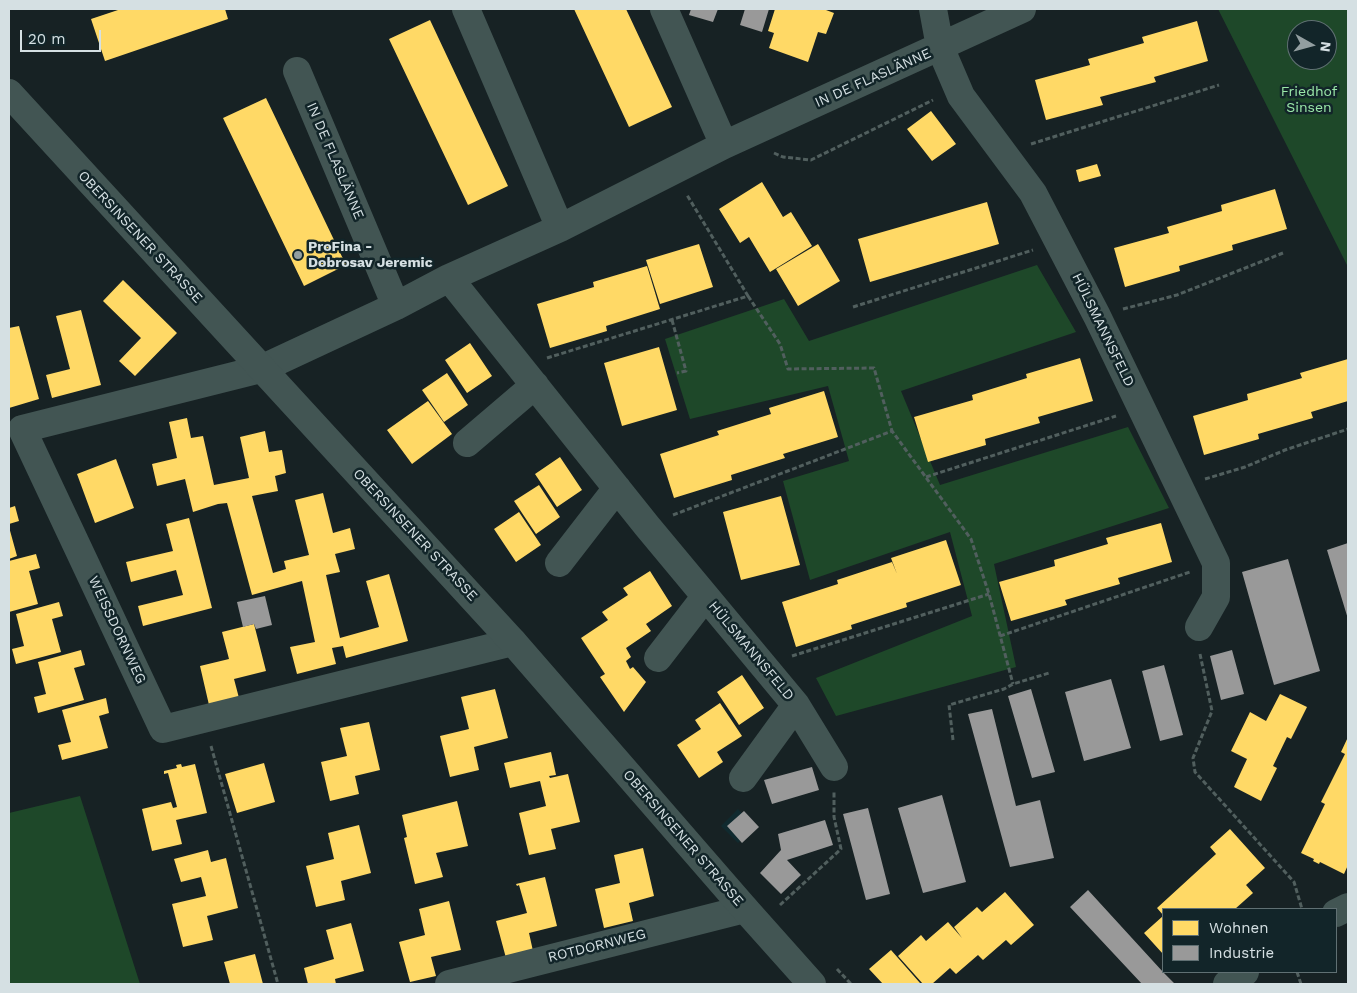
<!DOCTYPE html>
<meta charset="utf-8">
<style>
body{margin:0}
#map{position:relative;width:1357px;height:993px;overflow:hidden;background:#172224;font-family:"Work Sans",sans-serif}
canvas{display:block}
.frame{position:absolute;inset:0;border:10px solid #d5e0e3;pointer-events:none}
.legend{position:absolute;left:1162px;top:908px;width:175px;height:65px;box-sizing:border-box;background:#122529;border:1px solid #607073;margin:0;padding:6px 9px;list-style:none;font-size:15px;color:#d5e0e3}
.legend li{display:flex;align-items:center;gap:10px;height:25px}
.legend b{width:25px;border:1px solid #607073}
.north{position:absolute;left:1287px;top:20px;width:50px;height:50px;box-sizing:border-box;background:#122529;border:1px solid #607073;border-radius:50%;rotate:97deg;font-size:14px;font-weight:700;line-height:20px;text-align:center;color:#d5e0e3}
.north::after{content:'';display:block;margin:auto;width:18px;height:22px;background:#929ea0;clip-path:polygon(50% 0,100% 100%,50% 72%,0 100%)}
.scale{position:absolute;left:20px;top:30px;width:81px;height:22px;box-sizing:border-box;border:2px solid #d5e0e3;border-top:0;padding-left:6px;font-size:15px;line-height:18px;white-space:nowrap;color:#d5e0e3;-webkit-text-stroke:4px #122529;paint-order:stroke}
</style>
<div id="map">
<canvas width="1357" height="993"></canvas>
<div class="frame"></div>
<ul class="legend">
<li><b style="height:14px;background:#ffd966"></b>Wohnen</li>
<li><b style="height:14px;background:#999"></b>Industrie</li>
</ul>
<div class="north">N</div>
<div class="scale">20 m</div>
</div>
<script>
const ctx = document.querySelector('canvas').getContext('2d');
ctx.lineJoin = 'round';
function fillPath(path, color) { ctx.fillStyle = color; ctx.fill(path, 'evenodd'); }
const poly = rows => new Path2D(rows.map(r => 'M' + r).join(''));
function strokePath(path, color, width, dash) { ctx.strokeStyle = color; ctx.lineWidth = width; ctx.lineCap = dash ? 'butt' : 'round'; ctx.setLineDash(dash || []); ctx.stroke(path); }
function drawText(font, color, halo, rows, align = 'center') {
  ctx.font = font + ' "Work Sans",sans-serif'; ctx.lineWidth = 5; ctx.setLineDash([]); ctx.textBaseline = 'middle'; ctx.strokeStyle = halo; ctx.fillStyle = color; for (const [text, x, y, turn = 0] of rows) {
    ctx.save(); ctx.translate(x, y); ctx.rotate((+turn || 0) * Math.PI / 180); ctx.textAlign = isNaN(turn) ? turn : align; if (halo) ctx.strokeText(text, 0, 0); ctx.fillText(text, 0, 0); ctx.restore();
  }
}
const built = poly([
 [738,809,754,827,738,843,721,826]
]);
const green = poly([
 [1218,9,1348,9,1348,267],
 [1297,30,1327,30,1327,60,1297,60],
 [1037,265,1076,332,901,391,940,485,1128,427,1169,508,994,564,1016,667,836,716,816,678,972,616,950,532,810,580,783,481,849,461,828,386,690,419,665,339,784,299,809,341],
 [80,796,140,984,9,984,9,813]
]);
const homes = poly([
 [121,9,225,9,228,19,105,61,91,19],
 [574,9,626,9,672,107,629,127],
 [775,9,826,9,826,10,834,13,826,34,818,32,808,62,769,48,774,33,768,31],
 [430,20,508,186,468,205,389,39],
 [1197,21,1208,61,1154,77,1156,82,1100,97,1103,105,1046,120,1035,80,1090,65,1088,59,1144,43,1142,37],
 [266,98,346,265,304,286,223,118],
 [931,111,956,144,932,161,907,129],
 [1097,164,1101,176,1079,182,1076,170],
 [762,182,783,217,791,212,812,246,770,272,749,237,740,243,719,209],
 [1275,189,1287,229,1232,245,1233,250,1179,266,1180,271,1125,287,1114,248,1169,233,1167,227,1222,211,1221,205],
 [987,202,999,244,870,282,858,239],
 [699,244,713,287,660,304,646,260],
 [818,244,840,281,798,306,776,269],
 [647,266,660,309,606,326,607,331,550,348,537,304,594,287,593,282],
 [123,280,177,333,135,376,119,361,141,338,103,301],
 [81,310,101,385,52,398,46,375,70,369,56,316],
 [19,326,39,399,9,408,9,328],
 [470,343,492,376,467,393,445,360],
 [659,347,677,410,622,426,604,363],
 [1080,358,1093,401,1038,417,1040,423,985,439,986,445,928,462,914,417,973,400,972,395,1027,378,1026,374],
 [1348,359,1348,401,1311,412,1313,418,1258,434,1259,439,1204,455,1193,416,1248,400,1247,394,1302,378,1300,373],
 [447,373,468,405,444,422,422,390],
 [824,391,838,437,783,454,785,458,731,475,732,480,674,498,660,454,719,435,717,431,771,414,769,408],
 [428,401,452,434,412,464,387,430],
 [187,418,191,438,203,436,214,485,249,478,240,437,265,431,269,452,282,450,286,473,275,476,278,491,252,496,273,573,286,569,284,561,309,555,295,500,323,493,333,533,350,528,355,549,335,554,340,572,326,575,340,638,379,627,366,581,389,574,408,641,346,658,343,646,332,648,336,664,297,674,290,647,315,642,302,581,252,595,227,503,218,504,193,512,185,479,157,486,152,464,177,458,169,422],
 [560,457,582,490,557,507,535,474],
 [116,459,134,508,95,523,77,474],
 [539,485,560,517,536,534,514,501],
 [781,496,800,565,741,580,723,512],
 [15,506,19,521,9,524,9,508],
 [519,512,541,545,516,562,494,529],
 [189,518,212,608,143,626,138,606,183,595,176,570,131,582,126,562,173,551,166,524],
 [1161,523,1172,562,1118,578,1120,584,1065,600,1067,605,1011,621,999,582,1055,566,1054,560,1108,544,1106,538],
 [9,527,17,556,9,559],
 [946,540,961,585,906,603,907,607,851,625,852,629,796,647,782,602,838,584,837,580,892,562,897,574,891,558],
 [36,554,40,568,29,571,38,604,9,612,9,561],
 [650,571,672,606,646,624,651,631,626,648,631,657,626,661,630,669,633,667,646,682,624,712,600,677,605,674,581,638,608,620,602,612,628,595,623,588],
 [59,602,63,616,52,619,61,652,16,664,12,649,24,646,16,614],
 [254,624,266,671,234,679,239,698,209,705,200,666,229,659,222,632],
 [81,650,85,665,74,668,84,700,38,713,34,697,46,694,38,662],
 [742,675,764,708,739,725,717,692],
 [495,689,508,738,474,747,479,770,450,777,440,736,469,729,461,697],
 [1280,694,1307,707,1291,739,1287,737,1273,766,1277,768,1261,801,1234,787,1247,759,1231,751,1250,712,1266,721],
 [106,698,109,713,99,716,108,748,62,760,58,745,71,742,62,710],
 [720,703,742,736,717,752,723,762,699,778,677,745,701,729,695,720],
 [369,722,380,770,355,776,359,794,330,801,321,762,347,756,340,728],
 [1348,737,1348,865,1344,874,1320,862,1319,864,1313,861,1314,859,1301,853,1325,804,1321,802,1345,754,1341,752],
 [551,752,556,775,549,776,550,778,568,774,580,822,551,829,556,849,529,855,519,813,546,806,540,781,510,788,504,763],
 [264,763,275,802,237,813,225,774],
 [181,764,182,767,195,764,207,813,176,820,182,844,152,851,142,809,171,802,173,808,177,807,168,773,164,774,164,771,177,768,176,765],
 [457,801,468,846,436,853,443,877,415,884,404,838,407,837,402,815],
 [359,825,371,873,341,881,345,900,316,907,306,866,334,859,328,833],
 [1230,829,1265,868,1246,885,1253,893,1235,909,1163,909,1163,915,1157,908,1216,854,1210,847],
 [643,848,654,896,629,903,633,921,604,928,595,889,620,883,614,855],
 [208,850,211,862,226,858,238,908,207,916,213,940,183,947,172,904,206,896,201,877,181,882,174,859],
 [545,877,557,926,529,933,533,951,506,958,496,921,527,913,519,885,517,886,516,884],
 [1005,892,1034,925,1011,945,1006,940,983,960,978,955,956,974,950,968,932,984,923,984,898,956,921,935,926,941,948,922,962,938,954,927,977,907,982,912],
 [449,901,461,950,431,957,436,976,410,982,399,942,425,935,419,909],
 [1163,916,1163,954,1144,933],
 [351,923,364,971,335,979,336,984,308,984,304,968,334,959,326,930],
 [891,950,920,983,918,984,883,984,869,969],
 [255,954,263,984,230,984,224,962]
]);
const industry = poly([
 [691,9,718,9,713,22,689,15],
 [745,9,769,9,762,32,740,25],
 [1348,543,1348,619,1327,550],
 [1288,559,1320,671,1274,685,1242,572],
 [265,596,272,625,256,629,254,624,243,627,237,602],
 [1232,650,1244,694,1221,700,1210,656],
 [1164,665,1183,735,1160,741,1142,671],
 [1111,679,1131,748,1084,761,1065,692],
 [1031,689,1055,772,1032,778,1008,696],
 [992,709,1016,806,1040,800,1054,858,1010,867,968,714],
 [812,767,819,790,772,804,764,780],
 [942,795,966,882,923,893,898,808],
 [868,808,890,894,866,900,843,814],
 [744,811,759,827,742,843,727,826],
 [825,820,833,845,787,860,801,875,781,894,760,873,781,850,778,834],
 [1088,890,1163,972,1175,984,1142,984,1070,907]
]);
const path = poly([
 [1031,144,1219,85],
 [774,153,783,157,811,160,933,100],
 [748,296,780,344,788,369,874,368,892,431],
 [853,307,1033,250],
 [1123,309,1177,295,1283,253],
 [672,320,686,371,677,373],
 [547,358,748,296,687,195],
 [926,477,1116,416],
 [1205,479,1245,467,1285,450,1348,429],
 [673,515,892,431,971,539,989,594,1013,684],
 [1000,636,1190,572],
 [1200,654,1212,711,1193,758,1195,772,1294,882,1302,909],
 [792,656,989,594],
 [953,740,949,705,1004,689,1013,684,1049,673],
 [211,746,278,984],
 [780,905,841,849,834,817,834,792],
 [837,969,851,984],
 [1297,972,1301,984]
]);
const minor = poly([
 [466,9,560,228],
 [664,9,724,145],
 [933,9,940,47,961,96,1033,193,1097,316,1216,563,1216,597,1199,627],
 [297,71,396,306],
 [449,278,647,526,796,705,834,767],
 [467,443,535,385],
 [559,563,617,488],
 [513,642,163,729,22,429,261,369,396,306,449,278,560,228,724,145,1022,9],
 [658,658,705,597],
 [743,778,796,705],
 [1336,913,1348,907],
 [449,984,745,909],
 [1227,984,1245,972]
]);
const tertiary = poly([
 [9,93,513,642,745,909,812,984]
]);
const markers = [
 [298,255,5,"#929ea0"]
];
const streetNames = [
 ["IN DE FLASLÄNNE",873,78,-24],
 ["IN DE FLASLÄNNE",335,161,67],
 ["OBERSINSENER STRASSE",140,237,47],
 ["HÜLSMANNSFELD",1103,330,64],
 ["OBERSINSENER STRASSE",415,535,47],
 ["WEISSDORNWEG",117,630,65],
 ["HÜLSMANNSFELD",751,651,50],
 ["OBERSINSENER STRASSE",683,838,49],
 ["ROTDORNWEG",597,946,-14]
];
const parkNames = [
 ["Friedhof",1309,92],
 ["Sinsen",1309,108]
];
const poiNames = [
 ["ProFina -",308,247],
 ["Dobrosav Jeremic",308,263]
];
fillPath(built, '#102a2f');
fillPath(green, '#1e4829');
fillPath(homes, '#ffd966');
fillPath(industry, '#999');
strokePath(path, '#515f5e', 3, [5, 2.5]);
strokePath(minor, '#425553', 28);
strokePath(tertiary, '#425553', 28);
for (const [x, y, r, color] of markers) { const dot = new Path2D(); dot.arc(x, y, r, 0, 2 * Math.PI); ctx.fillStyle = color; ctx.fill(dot); strokePath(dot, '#122529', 2); }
drawText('14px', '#d5e0e3', '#122529', streetNames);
drawText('14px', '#9ae7a8', '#122529', parkNames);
drawText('bold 14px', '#d5e0e3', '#122529', poiNames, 'left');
</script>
